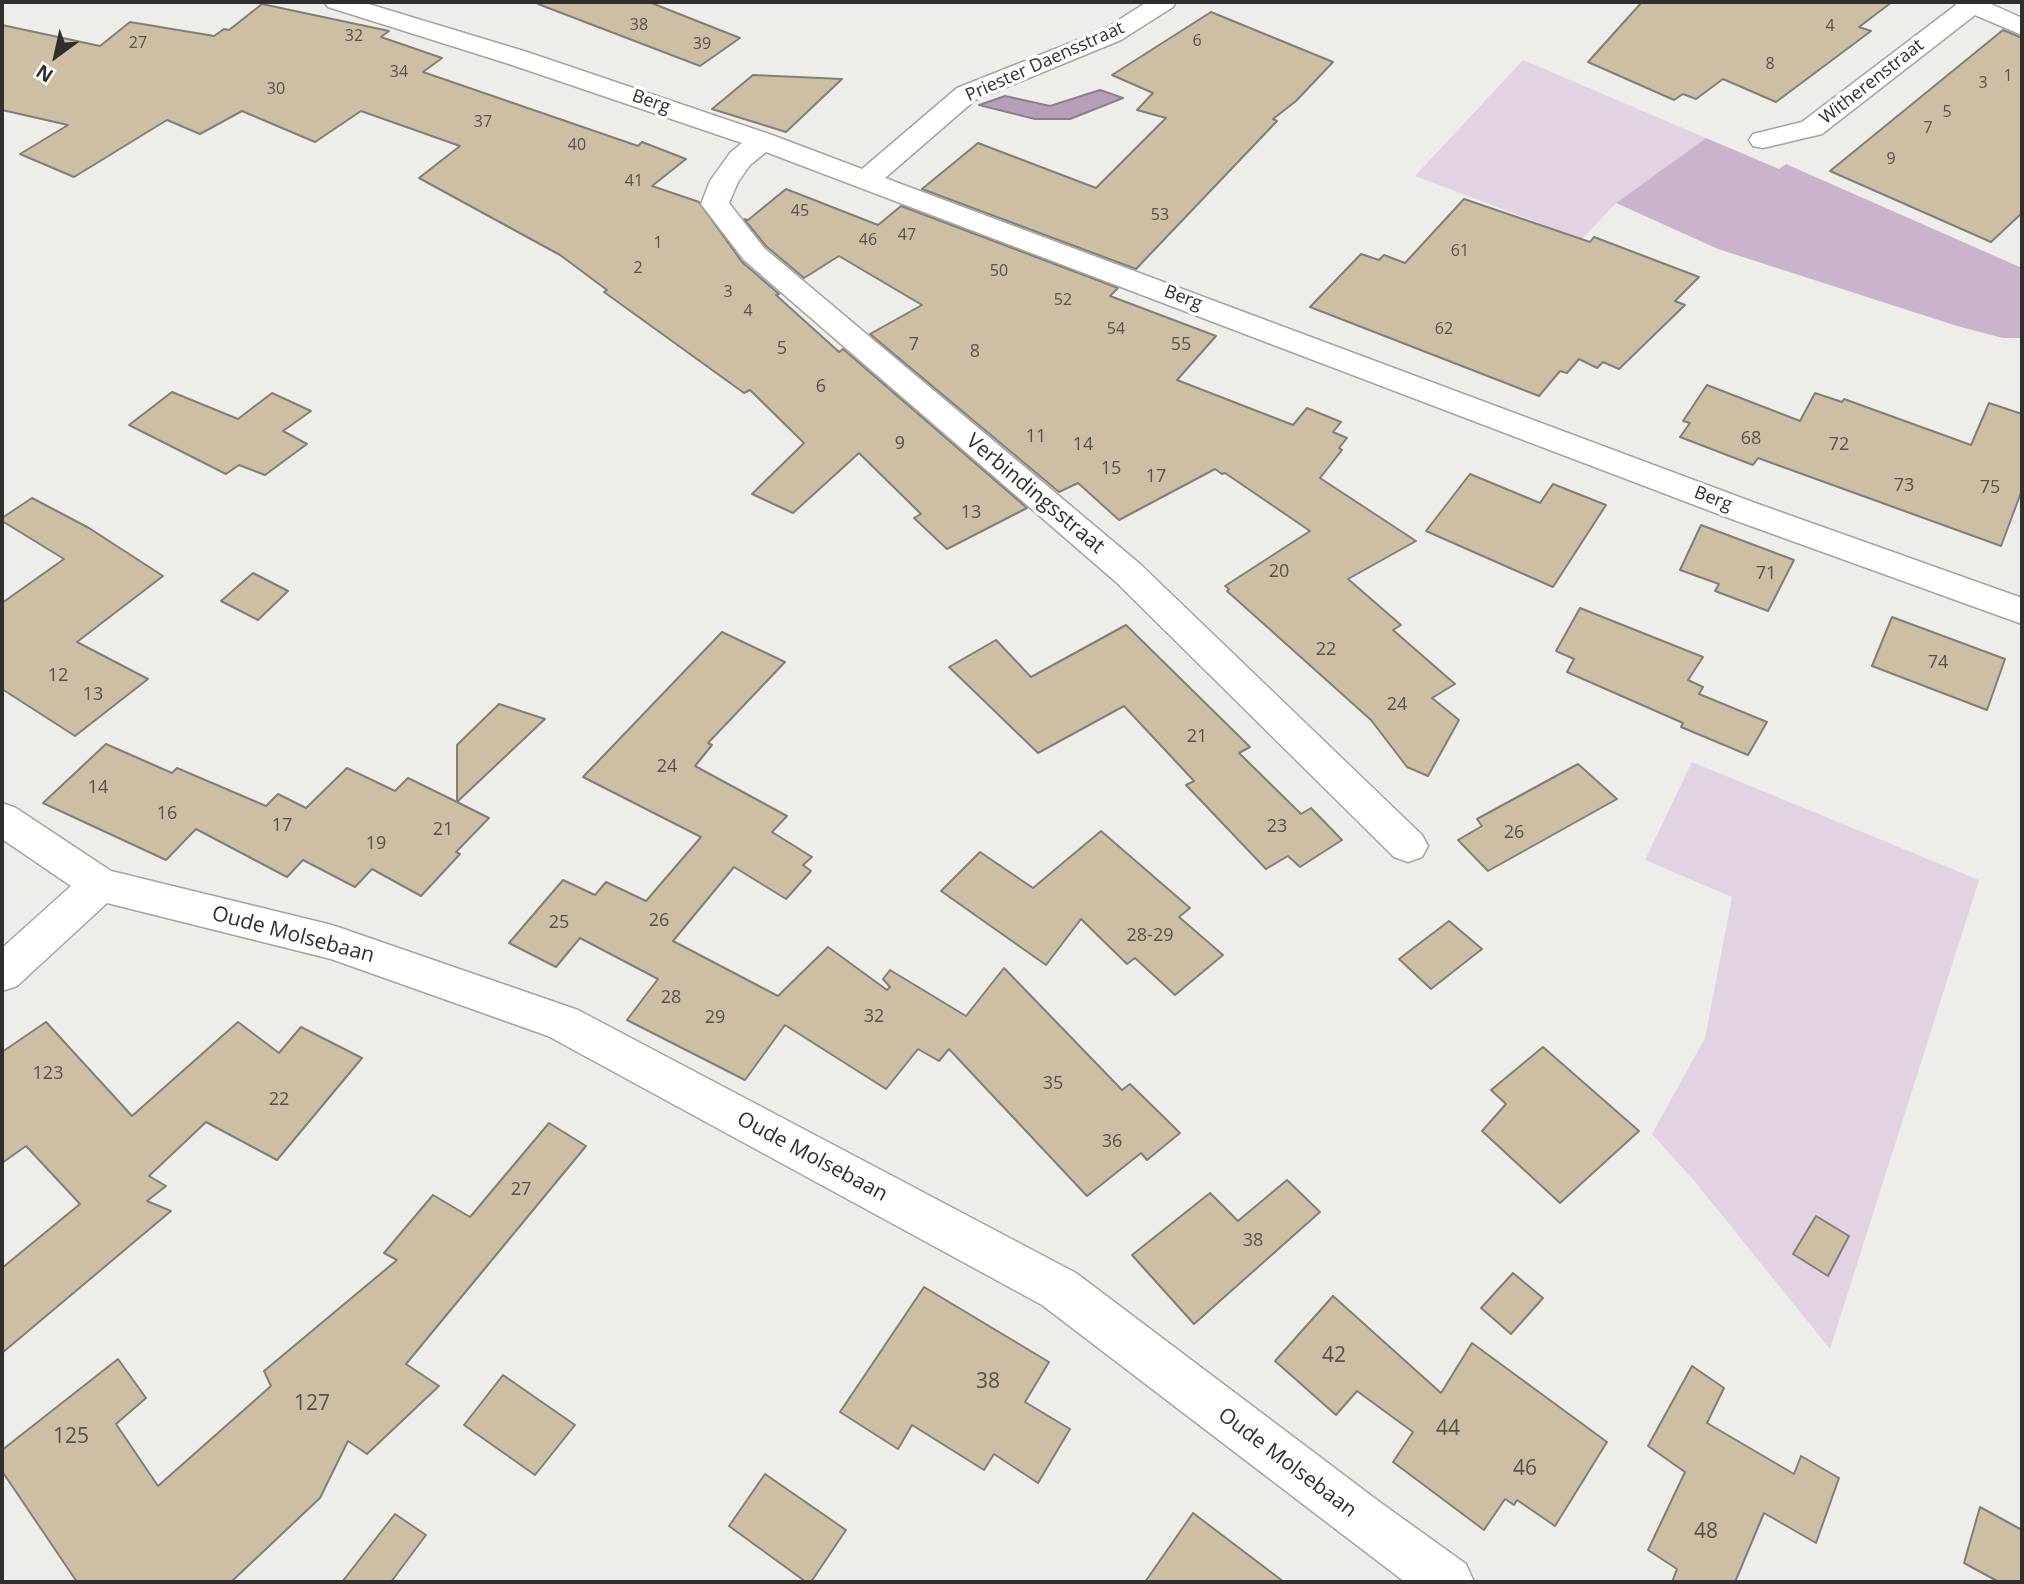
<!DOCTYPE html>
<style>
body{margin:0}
#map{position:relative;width:2024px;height:1584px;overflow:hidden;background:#efedea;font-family:"Open Sans",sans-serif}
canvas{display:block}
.frame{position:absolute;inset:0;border:4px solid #302f2e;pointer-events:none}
.north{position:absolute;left:21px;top:21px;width:70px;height:70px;-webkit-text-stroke:5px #fff;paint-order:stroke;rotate:213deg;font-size:19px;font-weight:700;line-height:28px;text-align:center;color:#302f2e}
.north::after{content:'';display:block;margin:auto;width:24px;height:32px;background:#302f2e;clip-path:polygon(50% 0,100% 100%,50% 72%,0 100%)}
</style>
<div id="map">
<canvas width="2024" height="1584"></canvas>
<div class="frame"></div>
<div class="north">N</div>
</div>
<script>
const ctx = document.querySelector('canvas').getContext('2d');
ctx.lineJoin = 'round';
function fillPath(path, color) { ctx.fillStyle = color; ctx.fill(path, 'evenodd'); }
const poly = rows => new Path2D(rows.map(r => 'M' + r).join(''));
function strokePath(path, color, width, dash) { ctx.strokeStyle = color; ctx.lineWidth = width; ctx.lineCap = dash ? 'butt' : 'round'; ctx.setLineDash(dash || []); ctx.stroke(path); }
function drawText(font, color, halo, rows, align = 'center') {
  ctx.font = font + ' "Open Sans",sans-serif'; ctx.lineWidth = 7; ctx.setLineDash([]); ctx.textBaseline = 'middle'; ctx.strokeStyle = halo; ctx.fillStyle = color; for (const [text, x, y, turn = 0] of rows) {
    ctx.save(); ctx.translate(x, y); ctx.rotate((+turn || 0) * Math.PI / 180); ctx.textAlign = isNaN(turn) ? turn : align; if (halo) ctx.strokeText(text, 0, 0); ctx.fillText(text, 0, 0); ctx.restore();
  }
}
const green = poly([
 [1523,60,1706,138,1616,203,1582,239,1415,176],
 [1692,762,1979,880,1830,1349,1696,1183,1652,1134,1705,1038,1732,897,1645,860]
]);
const forest = poly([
 [1706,138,1779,169,1786,164,2022,268,2022,338,2003,338,1957,326,1718,249,1616,203]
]);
const water = poly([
 [1100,90,1123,98,1070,119,1035,119,979,105,1005,96,1050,106,1100,90]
]);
const building = poly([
 [538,2,649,2,740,38,700,66,538,4,538,2],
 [1642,2,1892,2,1859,27,1871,31,1776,102,1723,79,1696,99,1683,94,1674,100,1588,62,1642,2],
 [262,4,389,31,381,37,442,58,423,72,638,146,642,142,686,159,652,186,699,202,742,262,779,294,776,295,839,352,843,349,1027,508,947,549,914,518,921,514,859,453,793,513,752,494,804,443,750,390,744,393,604,292,607,290,560,255,419,178,460,146,361,111,315,142,242,111,200,134,167,120,74,177,20,154,68,125,2,110,2,25,100,46,130,22,214,36,224,29,229,30,262,4],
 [1211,12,1333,62,1296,101,1273,119,1277,121,1136,269,922,189,978,143,1096,188,1166,118,1137,110,1153,93,1112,75,1211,12],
 [2003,30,2022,38,2022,213,1991,242,1830,171,2003,30],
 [753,75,842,79,786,132,712,109,753,75],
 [786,189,878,225,901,206,1118,288,1110,296,1216,336,1177,380,1293,425,1307,408,1341,422,1333,432,1347,438,1339,448,1342,450,1320,478,1416,541,1348,579,1401,625,1393,630,1455,684,1432,698,1459,720,1428,776,1407,767,1371,720,1227,591,1229,589,1225,586,1310,531,1225,473,1222,474,1215,469,1119,520,1078,483,1059,492,870,334,922,305,839,256,804,278,766,246,744,219,748,220,786,189],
 [1464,199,1590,242,1594,237,1699,277,1675,301,1685,305,1619,369,1603,362,1597,368,1579,359,1567,373,1560,371,1539,396,1310,307,1361,254,1379,260,1384,255,1405,263,1464,199],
 [1707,385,1800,421,1815,393,1842,402,1844,399,1971,445,1989,403,2022,414,2022,490,2001,546,1758,458,1753,465,1680,437,1690,423,1683,421,1707,385],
 [172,392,238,419,272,393,311,411,283,431,307,444,265,475,239,465,226,474,129,425,172,392],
 [1470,474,1540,503,1553,484,1606,505,1553,587,1426,531,1470,474],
 [32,498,89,528,163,576,77,642,148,679,75,736,2,689,2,603,64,559,2,521,2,518,32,498],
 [1701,525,1794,560,1768,611,1715,591,1719,584,1680,570,1701,525],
 [253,573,288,591,258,620,221,601,253,573],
 [1580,608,1703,657,1688,680,1703,687,1699,694,1767,722,1748,755,1681,727,1683,723,1567,672,1574,659,1556,651,1580,608],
 [1892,617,2005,659,1987,710,1872,666,1892,617],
 [1126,625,1250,747,1239,753,1301,814,1311,808,1342,840,1300,867,1288,856,1266,869,1186,785,1194,781,1124,706,1038,753,949,667,996,640,1031,677,1126,625],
 [722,632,785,662,708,743,712,745,695,766,787,816,772,832,812,857,803,865,811,871,786,899,734,867,673,941,778,996,828,947,887,990,890,987,883,979,890,970,966,1016,1004,968,1122,1090,1130,1084,1180,1133,1147,1160,1141,1153,1087,1196,949,1049,939,1061,918,1049,886,1089,785,1025,745,1080,627,1020,658,979,580,938,556,967,509,943,563,880,595,895,606,882,646,901,701,837,583,777,722,632],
 [499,704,545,719,457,802,489,818,456,852,460,854,421,896,372,869,355,887,303,860,287,877,196,829,166,860,43,803,106,744,172,773,177,768,266,806,278,794,306,808,347,768,395,791,408,778,457,802,457,745,499,704],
 [1578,764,1617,799,1488,871,1458,840,1482,826,1477,819,1578,764],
 [1101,831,1190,908,1179,917,1223,955,1175,995,1135,958,1127,964,1081,919,1046,965,941,891,980,852,1033,888,1101,831],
 [1449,921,1482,949,1431,989,1399,959,1449,921],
 [46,1022,132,1116,238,1022,279,1053,301,1027,362,1058,277,1160,206,1122,149,1176,166,1186,147,1201,171,1211,2,1353,2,1268,80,1204,26,1146,2,1163,2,1052,46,1022],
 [1543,1047,1639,1131,1560,1203,1482,1131,1506,1104,1491,1090,1543,1047],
 [549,1123,586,1146,406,1364,439,1386,367,1454,348,1441,320,1498,231,1582,77,1582,2,1471,2,1450,118,1359,146,1398,116,1424,158,1486,271,1386,264,1371,397,1260,384,1253,433,1195,470,1217,549,1123],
 [1287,1180,1320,1212,1194,1324,1132,1255,1210,1193,1238,1221,1287,1180],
 [1816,1216,1849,1236,1828,1276,1793,1254,1816,1216],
 [1513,1273,1543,1298,1511,1334,1481,1308,1513,1273],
 [924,1287,1049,1362,1025,1402,1070,1429,1038,1483,994,1454,984,1470,912,1425,898,1449,840,1412,924,1287],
 [1333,1296,1441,1393,1472,1343,1607,1442,1555,1526,1517,1500,1514,1505,1505,1499,1484,1530,1393,1462,1413,1432,1357,1391,1336,1415,1275,1361,1333,1296],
 [1692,1366,1724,1388,1707,1423,1794,1474,1801,1456,1839,1478,1816,1543,1764,1513,1735,1582,1672,1582,1677,1569,1648,1550,1685,1472,1648,1446,1692,1366],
 [503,1375,575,1425,535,1475,464,1425,503,1375],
 [765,1474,846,1530,811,1582,806,1582,729,1526,765,1474],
 [1980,1507,2022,1530,2022,1582,1999,1582,1964,1563,1980,1507],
 [1193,1513,1284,1582,1145,1582,1193,1513],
 [395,1514,426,1535,391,1582,342,1582,395,1514]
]);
const minor = poly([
 [324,2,362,2,527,52,772,135,862,169,957,88,1103,30,1147,2,1176,2,1173,7,1121,40,975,100,885,178,1758,504,2022,598,2022,624,1734,520,766,152,750,165,738,182,729,203,764,248,1140,564,1422,835,1428,846,1422,857,1408,862,1394,857,1116,582,744,260,701,204,710,181,730,153,742,143,509,64,328,7,324,2],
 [1955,2,1987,2,2022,18,2022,35,1975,15,1822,134,1763,148,1753,146,1749,140,1753,134,1802,122,1956,5,1955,2],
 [2,803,16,808,111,871,332,925,578,1010,1076,1273,1381,1503,1466,1564,1474,1582,1405,1582,1042,1305,548,1036,331,959,107,903,17,986,2,991,2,948,71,886,2,839,2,803]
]);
const farNumbernames = [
 ["38",639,25],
 ["4",1830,26],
 ["32",354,36],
 ["6",1197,41],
 ["27",138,43],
 ["39",702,44],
 ["8",1770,64],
 ["34",399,72],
 ["1",2008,76],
 ["3",1983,83],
 ["30",276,89],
 ["5",1947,112],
 ["37",483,122],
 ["7",1928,128],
 ["40",577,145],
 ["9",1891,159],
 ["41",634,181],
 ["45",800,211],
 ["53",1160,215],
 ["47",907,235],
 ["46",868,240],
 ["1",658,243],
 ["61",1460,251],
 ["2",638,268],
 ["50",999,271],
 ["3",728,292],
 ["52",1063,300],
 ["4",748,311],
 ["54",1116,329],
 ["62",1444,329]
];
const farStreetnames = [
 ["Priester Daensstraat",1045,62,-24],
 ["Witherenstraat",1872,82,-38],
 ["Berg",651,102,19],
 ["Berg",1183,298,21],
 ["Berg",1713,499,21]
];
const numberNames = [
 ["7",914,345],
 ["55",1181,345],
 ["5",782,349],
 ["8",975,352],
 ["6",821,387],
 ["11",1036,437],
 ["68",1751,439],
 ["9",900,444],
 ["14",1083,445],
 ["72",1839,445],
 ["15",1111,469],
 ["17",1156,477],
 ["73",1904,486],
 ["75",1990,488],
 ["13",971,513],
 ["20",1279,572],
 ["71",1766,574],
 ["22",1326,650],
 ["74",1938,663],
 ["12",58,676],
 ["13",93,695],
 ["24",1397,705],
 ["21",1197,737],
 ["24",667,767],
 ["14",98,788],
 ["16",167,814],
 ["17",282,826],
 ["23",1277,827],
 ["21",443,830],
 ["26",1514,833],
 ["19",376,844],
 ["26",659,921],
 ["25",559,923],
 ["28-29",1150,936],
 ["28",671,998],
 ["32",874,1017],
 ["29",715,1018],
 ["123",48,1074],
 ["35",1053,1084],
 ["22",279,1100],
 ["36",1112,1142],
 ["27",521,1190],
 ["38",1253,1241]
];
const streetNames = [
 ["Verbindingsstraat",1035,494,40],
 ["Oude Molsebaan",293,935,15],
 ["Oude Molsebaan",812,1157,28],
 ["Oude Molsebaan",1287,1463,37]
];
const nearNumbernames = [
 ["42",1334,1356],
 ["38",988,1382],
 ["127",312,1404],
 ["44",1448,1429],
 ["125",71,1437],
 ["46",1525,1469],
 ["48",1706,1532]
];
fillPath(green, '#e2d3e3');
fillPath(forest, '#cab4cb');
fillPath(water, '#b6a0b7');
strokePath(water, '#8e7e8e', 2);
fillPath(building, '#ccbfa3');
strokePath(building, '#817f7c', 2);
strokePath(minor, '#a5a4a1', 3);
fillPath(minor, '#fff');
drawText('16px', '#57534b', null, farNumbernames);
drawText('18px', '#302f2e', '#fff', farStreetnames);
drawText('18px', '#57534b', null, numberNames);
drawText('21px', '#302f2e', '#fff', streetNames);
drawText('21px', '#57534b', null, nearNumbernames);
</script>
